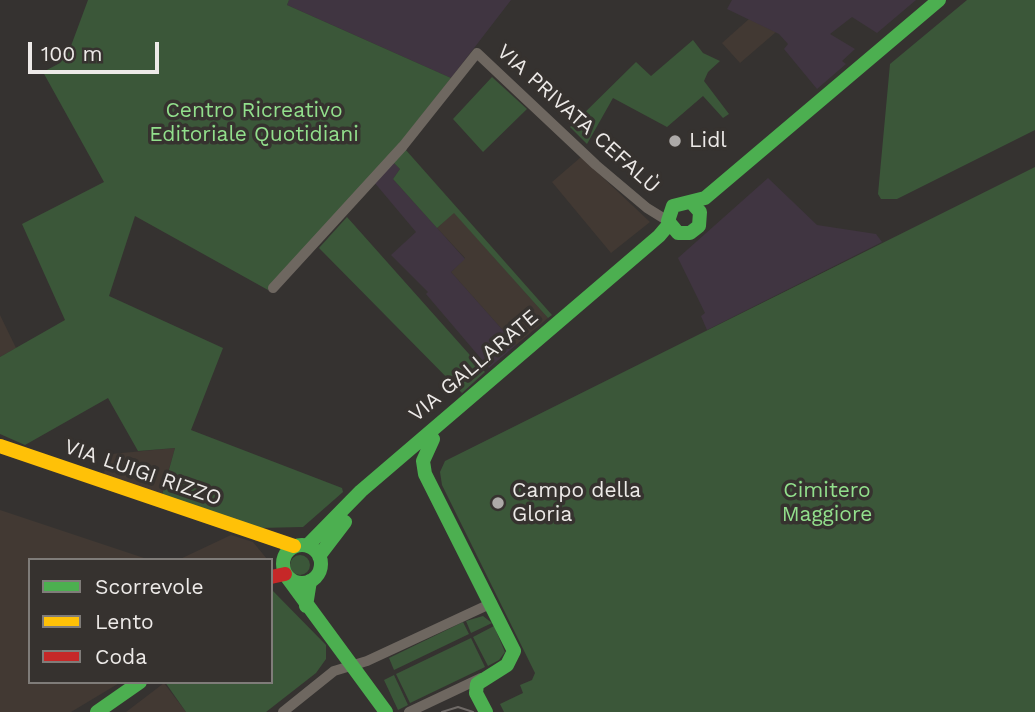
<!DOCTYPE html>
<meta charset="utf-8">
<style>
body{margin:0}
#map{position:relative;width:1035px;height:712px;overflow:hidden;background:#353230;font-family:"Work Sans",sans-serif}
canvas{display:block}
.legend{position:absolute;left:28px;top:558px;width:245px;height:126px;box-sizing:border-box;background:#36322f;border:2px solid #7f7c79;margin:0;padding:9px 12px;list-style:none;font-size:21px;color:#edeae8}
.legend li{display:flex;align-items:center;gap:14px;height:35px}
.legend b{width:35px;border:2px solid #7f7c79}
.scale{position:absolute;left:28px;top:42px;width:131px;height:32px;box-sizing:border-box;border:4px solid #edeae8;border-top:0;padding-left:9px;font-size:21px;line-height:24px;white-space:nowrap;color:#edeae8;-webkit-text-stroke:5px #36322f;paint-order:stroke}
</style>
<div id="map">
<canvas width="1035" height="712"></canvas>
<ul class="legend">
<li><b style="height:9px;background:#4caf50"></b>Scorrevole</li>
<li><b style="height:9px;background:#ffc107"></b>Lento</li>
<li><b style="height:9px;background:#c62828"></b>Coda</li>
</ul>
<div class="scale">100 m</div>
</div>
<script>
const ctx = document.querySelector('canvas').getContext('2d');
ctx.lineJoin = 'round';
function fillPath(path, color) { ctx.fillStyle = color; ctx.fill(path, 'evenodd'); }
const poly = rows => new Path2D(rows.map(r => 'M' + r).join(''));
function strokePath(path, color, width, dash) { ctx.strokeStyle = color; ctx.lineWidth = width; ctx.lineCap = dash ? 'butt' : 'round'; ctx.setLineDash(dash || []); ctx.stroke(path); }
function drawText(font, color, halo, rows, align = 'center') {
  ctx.font = font + ' "Work Sans",sans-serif'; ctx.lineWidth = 7; ctx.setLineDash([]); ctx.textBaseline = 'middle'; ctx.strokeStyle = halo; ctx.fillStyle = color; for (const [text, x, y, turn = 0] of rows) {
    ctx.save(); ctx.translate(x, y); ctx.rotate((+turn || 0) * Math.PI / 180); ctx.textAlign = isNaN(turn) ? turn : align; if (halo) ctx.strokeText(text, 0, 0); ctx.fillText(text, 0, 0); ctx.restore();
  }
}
const built = poly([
 [749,19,776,32,740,63,722,43],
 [581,157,650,222,611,253,552,182],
 [454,212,548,318,516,345,451,272,465,258,437,228],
 [0,315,16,348,0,357],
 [175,448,160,501,101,480,111,454],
 [0,510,150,560,30,560,30,682,121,682,71,712,0,712],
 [231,535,253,542,267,559,178,560],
 [164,683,186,712,126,712]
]);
const industrial = poly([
 [289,0,511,0,451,78,287,5],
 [732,0,916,0,877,33,852,17,830,34,855,49,842,61,846,64,817,89,784,49,788,44,779,34,727,9],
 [393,162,400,169,393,179,465,259,451,272,516,345,489,368,426,294,428,292,391,255,416,232,374,182],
 [768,178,817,225,876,234,882,242,707,330,701,316,705,313,678,258]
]);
const green = poly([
 [88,0,289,0,287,5,451,78,401,142,268,290,135,216,109,296,223,348,191,430,342,488,343,492,303,527,258,528,162,495,175,448,138,451,108,398,25,445,0,434,0,357,65,320,22,224,104,182,43,72,60,63,68,54],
 [967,0,1035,0,1035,130,897,199,881,199,878,194,890,64],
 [693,40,703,53,720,61,708,72,704,81,729,114,723,118,703,96,667,127,613,98,587,144,570,127,636,62,651,76],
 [492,77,527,109,483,152,453,119],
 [405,149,552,315,548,318,454,213,437,228,393,179,400,169,393,162],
 [1035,167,1035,712,504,712,500,704,523,693,520,685,532,680,535,673,442,485,440,472,445,461],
 [347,217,485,372,462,393,319,248],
 '290 565a10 10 0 1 1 20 0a10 10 0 1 1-20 0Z',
 [273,591,326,645,326,659,316,673,266,712,186,712,165,682,271,682],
 [483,616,492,623,471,633,466,621],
 [463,622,469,634,394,670,389,658],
 [494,626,505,652,499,660,488,666,473,637],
 [471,638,485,667,410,703,396,674],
 [394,675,408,705,398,710,384,680]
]);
const street = poly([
 [273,288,403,146,477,53,596,165,647,208,668,221],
 [283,712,334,671,367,661,492,603],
 [409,712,481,678]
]);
const fast = poly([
 [692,203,700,212,699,226,690,233,678,233,668,221,673,206,705,198,939,0],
 [433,439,423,461,425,474,514,651,507,665,477,684,476,693,486,712],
 '283 564a19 19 0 1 1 38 0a19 19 0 1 1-38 0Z',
 [308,545,361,491,659,236,670,223],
 [319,556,345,522],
 [287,577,386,712],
 [306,606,310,581],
 [97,712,140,682]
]);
const slow = poly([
 [0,446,294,546]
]);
const jam = poly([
 [271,577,285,574]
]);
const tram = poly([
 [442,712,458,707,473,712]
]);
const markers = [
 [675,141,7,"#adaaa8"],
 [498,503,7,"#adaaa8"]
];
const parkNames = [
 ["Centro Ricreativo",254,111],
 ["Editoriale Quotidiani",254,135],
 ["Cimitero",827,491],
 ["Maggiore",827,515]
];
const streetNames = [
 ["VIA PRIVATA CEFALÙ",578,119,42],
 ["VIA GALLARATE",474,366,-40],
 ["VIA LUIGI RIZZO",143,473,19]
];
const poiNames = [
 ["Lidl",689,141],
 ["Campo della",512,491],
 ["Gloria",512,515]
];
fillPath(built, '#423933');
fillPath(industrial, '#403541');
fillPath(green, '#3b5739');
strokePath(street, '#6e6760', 10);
strokePath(fast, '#4caf50', 14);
strokePath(slow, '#ffc107', 14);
strokePath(jam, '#c62828', 14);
strokePath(tram, '#6f6a67', 2);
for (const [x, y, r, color] of markers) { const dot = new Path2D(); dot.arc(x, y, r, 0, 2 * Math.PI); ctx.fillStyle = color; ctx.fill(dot); strokePath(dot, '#36322f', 2.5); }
drawText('21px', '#92df8c', '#36322f', parkNames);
drawText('21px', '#edeae8', '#36322f', streetNames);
drawText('21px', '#edeae8', '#36322f', poiNames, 'left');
</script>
